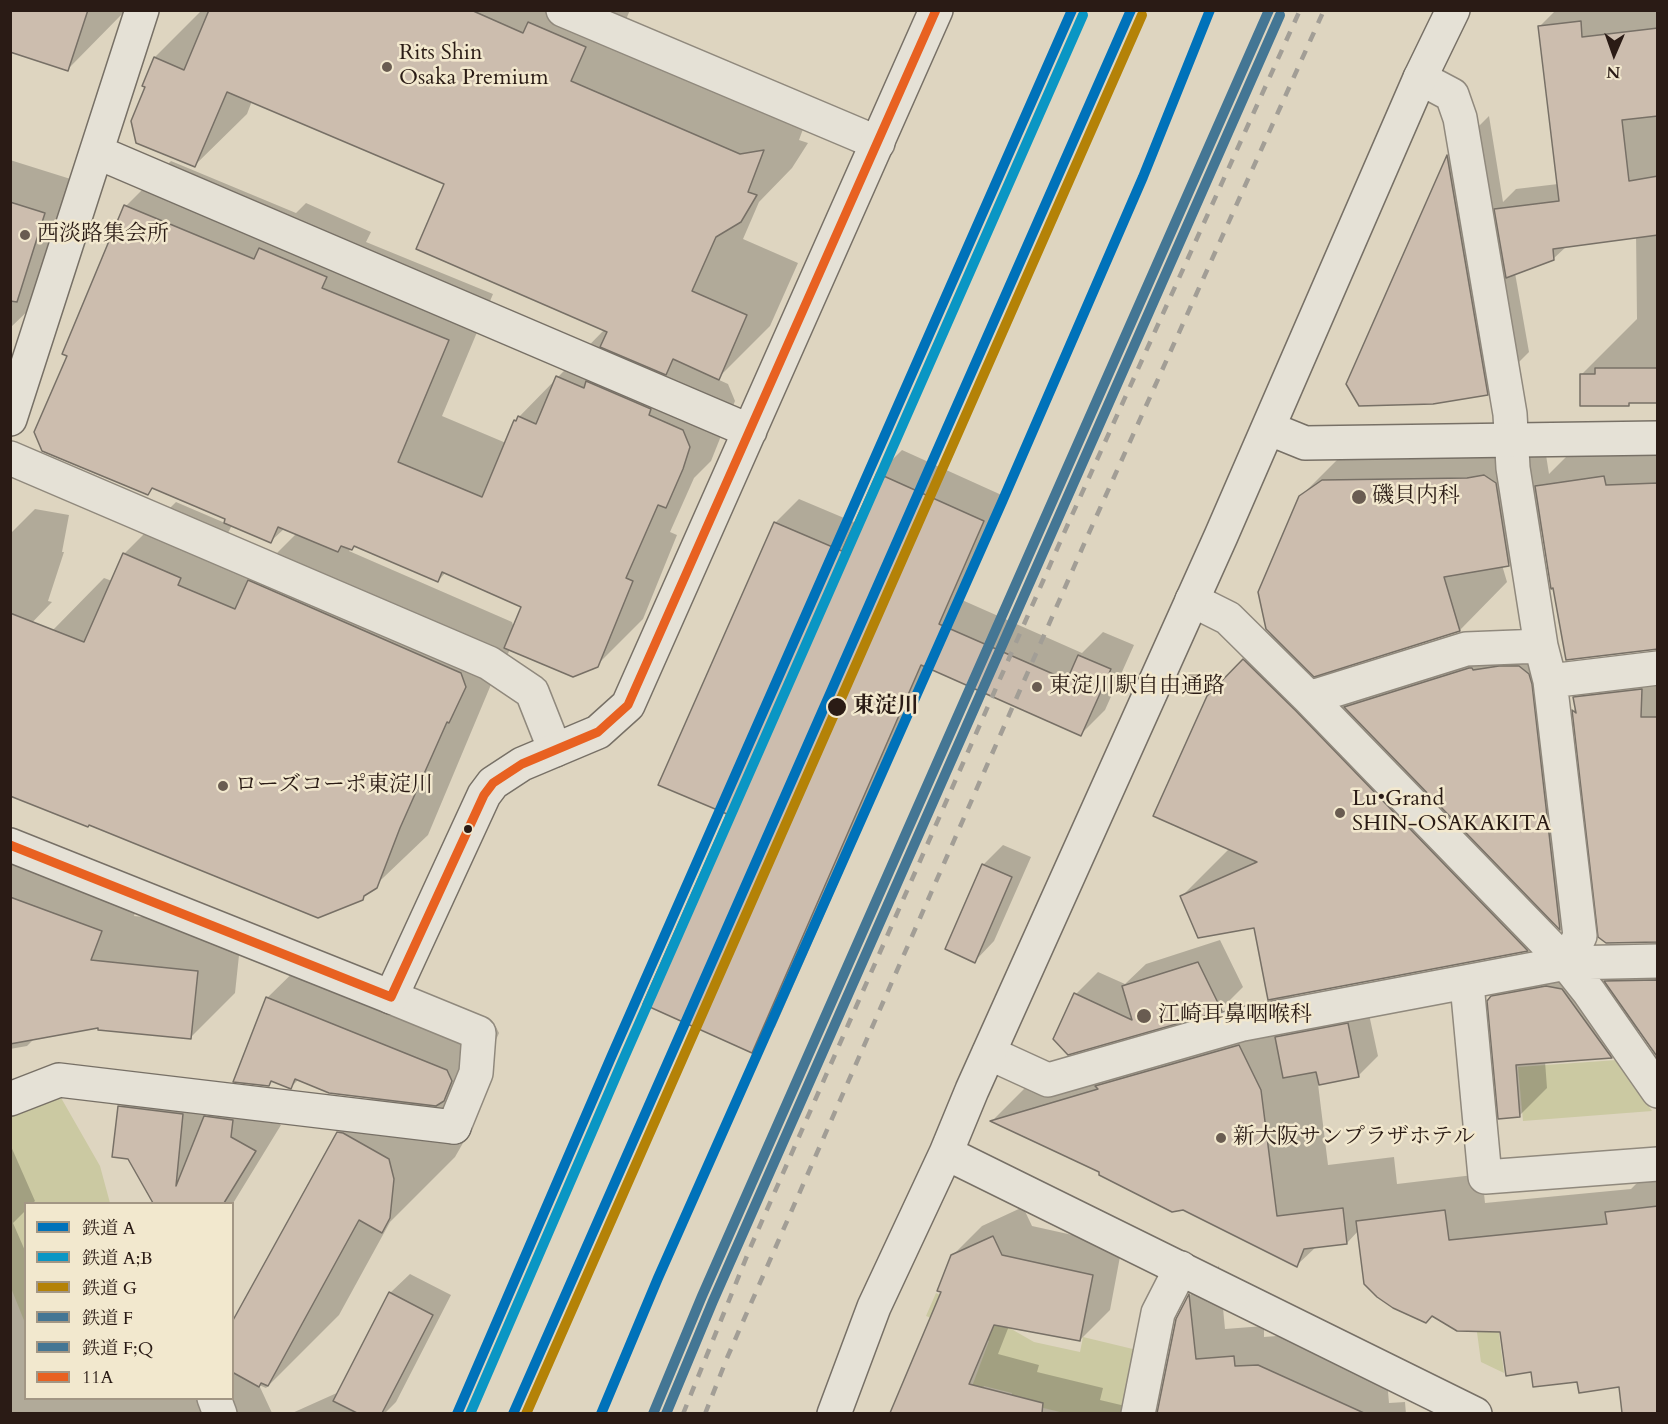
<!DOCTYPE html>
<meta charset="utf-8">
<style>
body{margin:0}
#map{position:relative;width:1668px;height:1424px;overflow:hidden;background:#ded5c0;font-family:Cardo,"Noto Serif JP",serif}
canvas{display:block}
.frame{position:absolute;inset:0;border:12px solid #2a1b15;pointer-events:none}
.legend{position:absolute;left:24px;top:1202px;width:210px;height:198px;box-sizing:border-box;background:#f2e8ce;border:2px solid #a29684;margin:0;padding:8px 10px;list-style:none;font-size:18px;color:#2a1b15}
.legend li{display:flex;align-items:center;gap:12px;height:30px}
.legend b{width:30px;border:2px solid #a29684}
.north{position:absolute;left:1584px;top:24px;width:60px;height:60px;-webkit-text-stroke:4px #f2e8ce;paint-order:stroke;rotate:182deg;font-size:16px;font-weight:700;line-height:24px;text-align:center;color:#2a1b15}
.north::after{content:'';display:block;margin:auto;width:21px;height:27px;background:#2a1b15;clip-path:polygon(50% 0,100% 100%,50% 72%,0 100%)}
</style>
<div id="map">
<canvas width="1668" height="1424"></canvas>
<div class="frame"></div>
<ul class="legend">
<li><b style="height:8px;background:#0072ba"></b>鉄道 A</li>
<li><b style="height:8px;background:#0a96c4"></b>鉄道 A;B</li>
<li><b style="height:8px;background:#b48207"></b>鉄道 G</li>
<li><b style="height:8px;background:#447694"></b>鉄道 F</li>
<li><b style="height:8px;background:#447694"></b>鉄道 F;Q</li>
<li><b style="height:8px;background:#e86121"></b>11A</li>
</ul>
<div class="north">N</div>
</div>
<script>
const ctx = document.querySelector('canvas').getContext('2d');
ctx.lineJoin = 'round';
function fillPath(path, color) { ctx.fillStyle = color; ctx.fill(path, 'evenodd'); }
const poly = rows => new Path2D(rows.map(r => 'M' + r).join(''));
function strokePath(path, color, width, dash) { ctx.strokeStyle = color; ctx.lineWidth = width; ctx.lineCap = dash ? 'butt' : 'round'; ctx.setLineDash(dash || []); ctx.stroke(path); }
function drawText(font, color, halo, rows, align = 'center') {
  ctx.font = font + ' Cardo,"Noto Serif JP",serif'; ctx.lineWidth = 5; ctx.setLineDash([]); ctx.textBaseline = 'middle'; ctx.strokeStyle = halo; ctx.fillStyle = color; for (const [text, x, y, turn = 0] of rows) {
    ctx.save(); ctx.translate(x, y); ctx.rotate((+turn || 0) * Math.PI / 180); ctx.textAlign = isNaN(turn) ? turn : align; if (halo) ctx.strokeText(text, 0, 0); ctx.fillText(text, 0, 0); ctx.restore();
  }
}
const green = poly([
 [1617,1060,1652,1111,1523,1121,1518,1067],
 [60,1096,100,1166,110,1203,26,1204,25,1323,11,1288,10,1116],
 [1493,1285,1504,1373,1481,1362,1471,1288],
 [936,1293,999,1322,1034,1342,1080,1352,1083,1337,1137,1350,1123,1413,1064,1413,1010,1400,1012,1393,984,1386,977,1413,962,1413,989,1341,926,1316]
]);
const shadow = poly([
 [10,10,126,10,68,69],
 [202,10,630,10,622,29,814,99,799,140,808,143,792,168,759,202,743,239,798,263,770,326,717,379,728,384,735,401,711,461,694,478,670,532,677,535,643,619,597,665,510,649,501,670,495,675,428,835,362,898,53,630,104,578,112,581,124,554,176,502,225,523,227,518,154,487,148,494,69,355,126,206,171,161,296,213,306,203,371,232,366,242,493,294,442,416,506,443,515,421,605,329,446,183,252,101,247,114,194,166,147,86,155,57],
 [232,525,271,541,285,528,297,533,276,554,228,533],
 [355,545,438,581,446,572,523,607,514,628,512,622,349,551],
 [1556,10,1658,10,1658,185,1567,246,1553,259,1515,273,1529,352,1487,394,1347,384,1449,156,1489,116,1503,202,1516,189,1558,184,1539,27],
 [10,160,77,181,36,303,10,328],
 [1658,213,1658,401,1631,401,1628,404,1581,375,1637,319,1636,234],
 [1543,436,1549,474,1570,453,1658,451,1658,648,1543,530,1509,564,1502,565,1507,582,1460,630,1346,665,1367,686,1547,639,1587,902,1560,928,1555,922,1528,950,1291,994,1302,1017,1367,1005,1378,1056,1358,1076,1318,1084,1328,1165,1394,1157,1397,1184,1482,1174,1485,1203,1631,1189,1644,1176,1658,1174,1658,1414,1623,1414,1620,1386,1579,1381,1532,1371,1502,1331,1359,1230,1347,1243,1317,1246,1297,1265,1183,1209,993,1120,1043,1070,1149,1035,1270,1000,1256,926,1182,896,1230,848,1208,697,1272,633,1300,497,1348,449],
 [902,450,1006,497,962,600,1082,653,1103,632,1134,645,1105,710,1081,734,932,669,775,1027,751,1051,729,813,660,784,776,522,799,499,856,523,878,474],
 [35,509,69,515,62,552,64,552,48,601,52,602,21,634,10,635,10,534],
 [1658,658,1658,941,1600,936,1574,710,1576,708,1575,698,1608,664],
 [10,836,145,886,134,916,242,927,235,993,191,1037,100,1026,35,1038,27,1046,10,1049],
 [1003,845,1031,857,994,941,975,961,947,949,984,864],
 [1220,940,1243,987,1221,1009,1068,1053,1055,1039,1076,994,1098,972,1125,984,1146,964],
 [1658,947,1658,1055,1639,1029,1611,1056,1545,1061,1547,1088,1519,1116,1492,997,1520,969,1590,962,1605,983,1640,948],
 [315,951,494,1023,499,1033,468,1104,463,1143,455,1157,390,1222,339,1315,266,1388,259,1385,272,1413,10,1414,10,1144,35,1201,32,1204,26,1204,26,1210,13,1223,26,1253,26,1398,232,1398,232,1325,338,1133,374,1097,299,1079,291,1087,273,1080,268,1085,267,998],
 [146,1080,209,1088,206,1117,232,1091,257,1110,281,1125,232,1205,232,1204,155,1204,129,1158,120,1107],
 [1023,1207,1032,1226,1122,1246,1110,1310,1080,1340,1009,1326,998,1354,1039,1365,1037,1372,1103,1388,1100,1400,1159,1414,892,1414,943,1291,952,1256,982,1226],
 [1219,1266,1225,1329,1264,1326,1264,1337,1289,1335,1387,1380,1389,1403,1405,1402,1406,1414,1159,1414,1177,1320,1190,1295],
 [410,1274,451,1295,396,1402,384,1414,290,1414,339,1392,390,1293]
]);
const building = poly([
 [10,10,88,10,68,71,10,52,10,10],
 [209,10,471,10,523,33,528,22,586,47,571,81,740,154,764,150,748,192,757,195,741,222,716,237,692,291,747,315,719,380,673,359,666,375,600,347,607,332,416,249,444,184,227,92,195,167,136,143,131,121,145,87,142,86,154,57,184,70,209,10],
 [1581,21,1582,37,1658,28,1658,116,1622,120,1629,181,1658,176,1658,235,1553,249,1554,260,1506,278,1494,209,1559,201,1538,26,1581,21],
 [1447,155,1488,395,1433,404,1359,406,1346,384,1447,155],
 [10,202,45,213,17,302,10,301,10,202],
 [124,205,254,259,259,248,327,277,322,288,449,340,398,462,482,497,514,420,516,421,518,416,536,424,556,376,584,388,586,381,651,409,649,415,683,430,690,447,683,469,666,508,658,505,626,578,633,581,598,667,573,677,504,648,521,607,442,572,438,582,354,546,352,550,341,546,338,552,278,527,271,543,224,523,225,519,152,488,148,495,42,451,34,432,67,356,62,354,124,205],
 [1595,368,1658,368,1658,403,1629,403,1629,406,1580,406,1580,374,1595,374,1595,368],
 [877,473,984,521,939,624,1067,680,1078,655,1111,669,1081,736,921,665,752,1053,643,1004,727,814,658,785,774,522,842,551,877,473],
 [1484,475,1496,483,1509,566,1444,577,1460,631,1314,677,1266,629,1258,592,1299,496,1322,480,1467,478,1484,475],
 [1604,476,1606,485,1658,483,1658,649,1566,660,1553,588,1551,589,1535,486,1604,476],
 [123,553,181,578,178,585,235,609,248,580,461,673,466,687,449,723,447,722,400,828,377,888,364,896,363,900,318,918,89,825,88,827,10,796,10,613,84,642,123,553],
 [1243,659,1296,711,1528,951,1268,1000,1254,928,1198,938,1180,896,1257,862,1153,816,1207,696,1243,659],
 [1499,666,1519,666,1529,674,1532,684,1560,930,1344,707,1469,668,1472,668,1473,670,1499,666],
 [1642,689,1641,717,1658,717,1658,942,1606,943,1598,937,1572,710,1576,713,1573,697,1642,689],
 [982,864,1012,877,975,963,945,949,982,864],
 [10,897,102,931,91,960,198,971,191,1039,98,1030,98,1028,10,1044,10,897],
 [1198,962,1222,1011,1068,1055,1053,1039,1074,993,1132,1020,1122,986,1198,962],
 [1658,980,1658,1055,1656,1055,1604,981,1658,980],
 [1546,986,1562,989,1612,1058,1516,1065,1520,1117,1498,1119,1487,1001,1491,996,1546,986],
 [266,997,447,1070,452,1081,444,1101,436,1106,329,1093,295,1079,291,1089,271,1081,269,1086,233,1082,266,997],
 [1348,1023,1359,1077,1319,1085,1316,1072,1283,1078,1275,1037,1348,1023],
 [1239,1045,1261,1090,1277,1216,1343,1208,1347,1244,1304,1249,1297,1267,1183,1210,1172,1212,1099,1175,1099,1172,990,1121,1098,1089,1095,1086,1239,1045],
 [118,1106,183,1114,176,1186,204,1116,233,1120,231,1137,256,1151,224,1203,153,1203,128,1159,112,1157,118,1106],
 [337,1132,343,1133,389,1159,394,1179,390,1218,382,1233,359,1220,268,1386,261,1383,259,1387,232,1372,232,1322,337,1132],
 [1658,1206,1658,1413,1622,1413,1619,1387,1579,1393,1577,1382,1533,1387,1531,1372,1506,1376,1500,1332,1457,1331,1432,1316,1426,1323,1393,1308,1377,1297,1364,1284,1356,1221,1445,1210,1449,1240,1607,1224,1605,1212,1658,1206],
 [993,1236,1002,1255,1093,1275,1080,1341,994,1325,969,1384,1043,1403,1042,1413,890,1413,941,1292,937,1291,951,1255,993,1236],
 [389,1292,433,1315,382,1413,357,1413,333,1401,389,1292],
 [1189,1294,1196,1359,1234,1356,1235,1366,1258,1365,1364,1413,1157,1413,1176,1319,1189,1294]
]);
const street = poly([
 [563,10,878,143],
 [1420,78,1452,95,1460,118,1510,414,1513,468,1541,646,1550,681,1580,936,1566,963],
 [10,458,489,663,532,692,555,750],
 [1192,600,1228,618,1309,698,1566,963,1589,992,1658,1091],
 [1550,681,1658,668],
 [1309,698,1466,649,1541,646],
 [1467,984,1485,1177,1658,1164],
 [391,997,479,1033,476,1073,454,1127],
 [989,1053,1048,1080,1243,1024,1566,963,1658,961],
 [214,1398,220,1414],
 [1138,1414,1158,1313,1181,1268]
]);
const secondary = poly([
 [97,152,750,431],
 [10,419,142,10],
 [1268,428,1305,443,1658,438],
 [10,845,391,997,484,795,493,783,522,764,598,732,628,705,936,10],
 [10,1099,59,1080,454,1127],
 [946,1153,1475,1414],
 [834,1414,874,1307,946,1153,972,1090,1221,536,1420,78,1453,10]
]);
const rail = poly([
 [683,1414,751,1246,1068,524,1300,10],
 [705,1414,727,1358,1088,535,1324,10]
]);
const bus1 = poly([
 [10,845,391,997,484,795,493,783,522,764,598,732,628,705,936,10]
]);
const rail1 = poly([
 [457,1414,612,1055,1072,10],
 [513,1414,1131,10],
 [601,1414,658,1278,1002,502,1143,177,1210,10]
]);
const rail2 = poly([
 [470,1414,623,1060,1083,15]
]);
const rail3 = poly([
 [526,1414,1142,15]
]);
const rail4 = poly([
 [653,1414,702,1296,1269,10]
]);
const rail5 = poly([
 [666,1414,713,1301,1280,15]
]);
const markers = [
 [387,67,6,"#695c51"],
 [25,235,6,"#695c51"],
 [1359,497,8,"#695c51"],
 [1037,687,6,"#695c51"],
 [837,707,10,"#2a1b15"],
 [223,786,6,"#695c51"],
 [1340,813,6,"#695c51"],
 [468,829,5,"#2a1b15"],
 [1144,1016,8,"#695c51"],
 [1221,1138,6,"#695c51"]
];
const poiNames = [
 ["Rits Shin",399,54],
 ["Osaka Premium",399,79],
 ["西淡路集会所",37,235],
 ["磯貝内科",1372,497],
 ["東淀川駅自由通路",1049,687],
 ["ローズコーポ東淀川",235,786],
 ["Lu•Grand",1352,800],
 ["SHIN-OSAKAKITA",1352,825],
 ["江崎耳鼻咽喉科",1158,1016],
 ["新大阪サンプラザホテル",1233,1138]
];
const stopNames = [
 ["東淀川",853,707]
];
fillPath(green, '#cbc9a2');
fillPath(shadow, '#0003');
fillPath(building, '#ccbdae');
strokePath(building, '#777066', 1.5);
strokePath(street, '#90897d', 36);
strokePath(secondary, '#777066', 36);
strokePath(street, '#e5e1d6', 33);
strokePath(secondary, '#e5e1d6', 33);
strokePath(rail, '#a29e96', 4.5, [10, 10]);
strokePath(bus1, '#e86121', 9);
strokePath(rail1, '#0072ba', 10);
strokePath(rail2, '#0a96c4', 10);
strokePath(rail3, '#b48207', 10);
strokePath(rail4, '#447694', 10);
strokePath(rail5, '#447694', 10);
for (const [x, y, r, color] of markers) { const dot = new Path2D(); dot.arc(x, y, r, 0, 2 * Math.PI); ctx.fillStyle = color; ctx.fill(dot); strokePath(dot, '#f2e8ce', 2); }
drawText('22px', '#2a1b15', '#f2e8ce', poiNames, 'left');
drawText('bold 22px', '#2a1b15', '#f2e8ce', stopNames, 'left');
</script>
